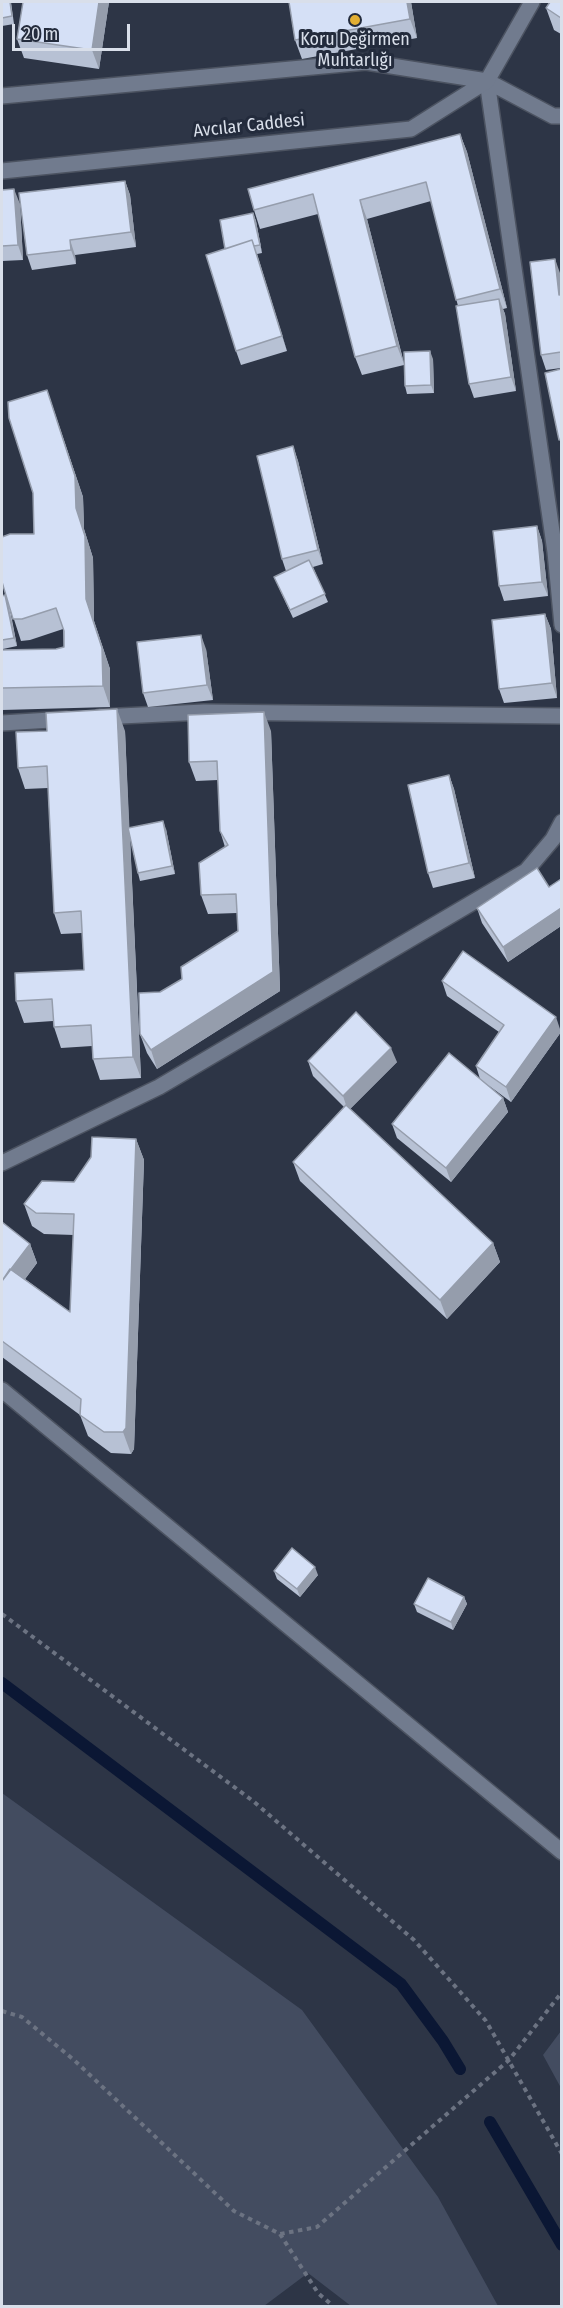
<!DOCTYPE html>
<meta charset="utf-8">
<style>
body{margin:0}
#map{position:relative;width:563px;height:2308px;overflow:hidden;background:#2d3546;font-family:"Fira Sans Condensed",sans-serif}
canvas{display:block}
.frame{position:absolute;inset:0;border:3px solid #d9dfea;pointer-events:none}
.scale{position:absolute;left:12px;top:24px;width:118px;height:27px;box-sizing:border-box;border:3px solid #d9dfea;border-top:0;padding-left:8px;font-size:18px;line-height:21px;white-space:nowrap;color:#d9dfea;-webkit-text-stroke:4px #232b3c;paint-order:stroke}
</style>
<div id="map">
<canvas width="563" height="2308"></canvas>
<div class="frame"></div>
<div class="scale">20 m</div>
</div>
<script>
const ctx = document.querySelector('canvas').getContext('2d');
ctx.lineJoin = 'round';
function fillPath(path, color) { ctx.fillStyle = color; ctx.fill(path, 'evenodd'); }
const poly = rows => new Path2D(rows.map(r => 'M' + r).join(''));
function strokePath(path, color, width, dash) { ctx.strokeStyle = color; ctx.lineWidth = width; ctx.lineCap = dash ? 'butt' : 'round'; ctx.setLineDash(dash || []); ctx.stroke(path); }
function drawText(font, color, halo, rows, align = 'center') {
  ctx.font = font + ' "Fira Sans Condensed",sans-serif'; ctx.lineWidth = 6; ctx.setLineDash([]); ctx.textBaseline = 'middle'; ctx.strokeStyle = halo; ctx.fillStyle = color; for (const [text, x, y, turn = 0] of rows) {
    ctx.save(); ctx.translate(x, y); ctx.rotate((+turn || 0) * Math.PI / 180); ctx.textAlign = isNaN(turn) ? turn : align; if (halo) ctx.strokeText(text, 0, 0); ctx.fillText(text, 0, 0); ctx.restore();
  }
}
const green = poly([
 [2,1793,302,2010,438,2197,498,2306,351,2306,308,2273,264,2306,2,2306],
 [561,2031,561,2088,543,2055]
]);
const stream = poly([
 [2,1683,401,1984,443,2041,460,2069],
 [490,2122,562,2245]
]);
const path = poly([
 [2,1614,253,1801,414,1940,486,2021,562,2154],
 [2,2011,22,2017,74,2060,234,2211,280,2234,317,2227,509,2060,562,1992],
 [280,2234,318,2293,333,2306]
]);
const minor = poly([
 [487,81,555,552,562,625],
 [487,81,553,116,562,116],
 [100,717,204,712,562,716],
 [2,723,67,719],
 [2,1163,159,1087,526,871,553,839,562,822],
 [2,1390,562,1852]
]);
const tertiary = poly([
 [2,96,366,62,487,81],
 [2,171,411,129,487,81,532,2]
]);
const wall = poly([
 [2,2,11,2,14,24,2,26],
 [109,2,99,69,24,58,17,39],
 [289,2,411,2,417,38,302,59,295,40],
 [561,2,561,34,554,30,546,8],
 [460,134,467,152,507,308,503,309,505,314,516,391,474,398,469,384,458,306,431,201,367,219,404,363,433,359,434,393,407,394,405,386,404,365,362,375,355,357,318,214,260,229,254,210],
 [125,181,130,195,136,247,75,255,76,264,32,270,27,255],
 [2,190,20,204,23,260,2,261],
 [253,213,256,221,262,253,257,254,287,351,241,365,236,351,225,249],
 [560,273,561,287,561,368,546,370,541,355],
 [47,390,83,497,84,529,93,558,94,621,110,669,110,707,2,710,2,650,56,649,64,647,63,629,30,640,21,641,9,604,17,646,3,649,2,645,2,596,5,595,34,534],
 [293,446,298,461,323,564,313,567,328,602,293,618,274,577,286,571,282,559],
 [537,526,542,541,548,596,504,601,499,586],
 [545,614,551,629,557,698,504,703,499,689],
 [206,649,213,700,148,707,143,693],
 [125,731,129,828,166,829,175,874,140,881,138,873,130,837,141,1078,100,1080,93,1059,92,1046,61,1048,54,1027,53,1021,24,1023,16,1001,84,970,82,933,61,934,54,913,48,788,25,789,18,768],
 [271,731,280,991,157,1069,147,1053,140,1034,160,992,182,979,238,931,237,913,208,914,201,895,225,847,220,831,218,780,196,781,189,762],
 [449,775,454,789,475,878,433,888,428,873],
 [561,879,561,926,508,962,482,923,477,908,549,887],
 [442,981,561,1032,511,1102,488,1085,503,1098,508,1112,451,1182,397,1138,392,1124,480,1079,476,1066,499,1032,447,996],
 [308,1061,397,1062,350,1109,493,1243,500,1262,447,1319,300,1181,293,1162,344,1107,313,1076],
 [136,1139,144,1160,134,1449,131,1454,111,1453,88,1436,80,1415,2,1357,2,1222,30,1244,37,1263,25,1279,70,1312,74,1235,44,1234,32,1226,24,1204,74,1182],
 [274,1571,318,1575,300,1597,277,1579],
 [464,1597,467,1604,453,1630,417,1612,414,1604]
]);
const shadedWall = poly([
 [99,2,109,2,99,69,92,50],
 [407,2,411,2,417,38,410,19],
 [460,134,467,152,507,308,500,289],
 [125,181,130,195,136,247,131,232],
 [14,189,20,204,23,260,18,245],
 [360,200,367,219,404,364,397,346],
 [253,213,256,221,262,253,260,245],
 [70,240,75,255,76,264,71,250],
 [252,240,257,255,287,351,282,336],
 [555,259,560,273,561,287,561,302,559,295],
 [499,299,505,314,516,391,511,377],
 [430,351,433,359,434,393,431,385],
 [47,390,83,497,84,529,93,558,94,621,110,669,110,707,103,686,86,599,76,508],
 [293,446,298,461,323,564,318,550],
 [537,526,542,541,548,596,542,582],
 [5,595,8,603,17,646,14,638],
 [545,614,551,629,557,698,552,683],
 [201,635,206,649,213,700,207,685],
 [117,709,125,731,141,1078,133,1057],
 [264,712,271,731,280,991,157,1069,151,1050,273,972],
 [449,775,454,789,475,878,469,863],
 [163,821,166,829,175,874,172,866],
 [561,908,561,926,508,962,503,947],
 [556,1017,561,1032,511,1102,506,1087],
 [391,1048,397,1062,348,1111,343,1096],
 [503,1098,508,1112,451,1182,446,1168],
 [136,1139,144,1160,134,1449,131,1454,123,1432],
 [493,1243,500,1262,447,1319,440,1300],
 [30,1244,37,1263,2,1310,2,1282],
 [315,1567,318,1575,300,1597,297,1589],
 [464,1597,467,1604,453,1630,451,1622]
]);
const building = poly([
 [2,2,10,2,12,16,2,18,2,2],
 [23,2,99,2,92,50,17,39,23,2],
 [289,2,407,2,410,19,295,40,289,2],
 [550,2,561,2,561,18,546,8,550,2],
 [460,134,500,289,456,300,426,182,360,200,397,346,355,357,313,194,254,210,248,189,460,134],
 [125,181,131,232,70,240,71,250,27,255,19,193,125,181],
 [14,189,18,245,2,246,2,190,14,189],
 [253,213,260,245,254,246,252,240,225,249,220,220,253,213],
 [252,240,282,336,236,351,206,255,252,240],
 [555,259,559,295,561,294,561,352,541,355,530,262,555,259],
 [499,299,511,377,469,384,456,306,499,299],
 [430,351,431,385,405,386,404,352,430,351],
 [561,369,561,439,559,440,545,373,561,369],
 [47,390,75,476,76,508,85,536,86,599,102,648,103,686,2,688,2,650,56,649,64,647,64,631,56,608,22,619,13,619,2,582,2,537,10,534,34,534,33,493,9,418,8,402,47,390],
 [293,446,318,550,282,559,257,456,293,446],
 [537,526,542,582,499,586,493,531,537,526],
 [309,560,325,594,290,610,274,577,309,560],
 [5,595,14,638,2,640,2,596,5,595],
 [545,614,552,683,499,689,492,620,545,614],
 [201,635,207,685,143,693,137,642,201,635],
 [117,709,133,1057,93,1059,91,1025,54,1027,52,999,16,1001,15,973,84,970,81,911,54,913,47,766,18,768,16,732,47,731,46,713,117,709],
 [264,712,273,972,151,1050,140,1034,139,993,160,992,182,979,181,967,238,931,236,894,201,895,199,863,228,845,220,831,217,761,189,762,188,715,264,712],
 [449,775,469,863,428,873,408,785,449,775],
 [163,821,172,866,138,873,128,828,163,821],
 [537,868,549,887,561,879,561,908,503,947,477,908,537,868],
 [463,951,556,1017,506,1087,476,1066,504,1025,442,981,463,951],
 [356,1012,391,1048,343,1096,308,1061,356,1012],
 [449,1053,503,1098,446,1168,392,1124,449,1053],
 [346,1105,493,1243,440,1300,293,1162,346,1105],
 [92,1137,136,1139,126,1428,123,1432,104,1432,80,1415,81,1399,2,1341,2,1281,10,1269,70,1312,74,1214,36,1213,24,1204,42,1181,74,1182,91,1157,92,1137],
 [2,1222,30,1244,2,1281,2,1222],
 [292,1548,315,1567,297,1589,274,1571,292,1548],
 [428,1578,464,1597,451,1622,414,1604,428,1578]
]);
const markers = [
 [355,20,6,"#e2af34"]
];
const poiNames = [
 ["Koru Değirmen",355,40],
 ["Muhtarlığı",355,61]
];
const streetNames = [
 ["Avcılar Caddesi",249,126,-6]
];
fillPath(green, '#434c60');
strokePath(stream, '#0b1734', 12);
strokePath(minor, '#4c5361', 18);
strokePath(tertiary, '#4c5361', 18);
strokePath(path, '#6c7382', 4, [4.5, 4.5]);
strokePath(minor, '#717b8e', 15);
strokePath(tertiary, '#717b8e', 15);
fillPath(wall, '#b7c1d4');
fillPath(shadedWall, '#959dac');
fillPath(building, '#d5e0f6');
strokePath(building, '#959dac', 1.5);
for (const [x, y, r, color] of markers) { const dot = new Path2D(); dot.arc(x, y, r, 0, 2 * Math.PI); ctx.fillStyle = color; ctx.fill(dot); strokePath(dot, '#232b3c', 2); }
drawText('18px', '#d9dfea', '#232b3c', poiNames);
drawText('18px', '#d9dfea', '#232b3c', streetNames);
</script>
